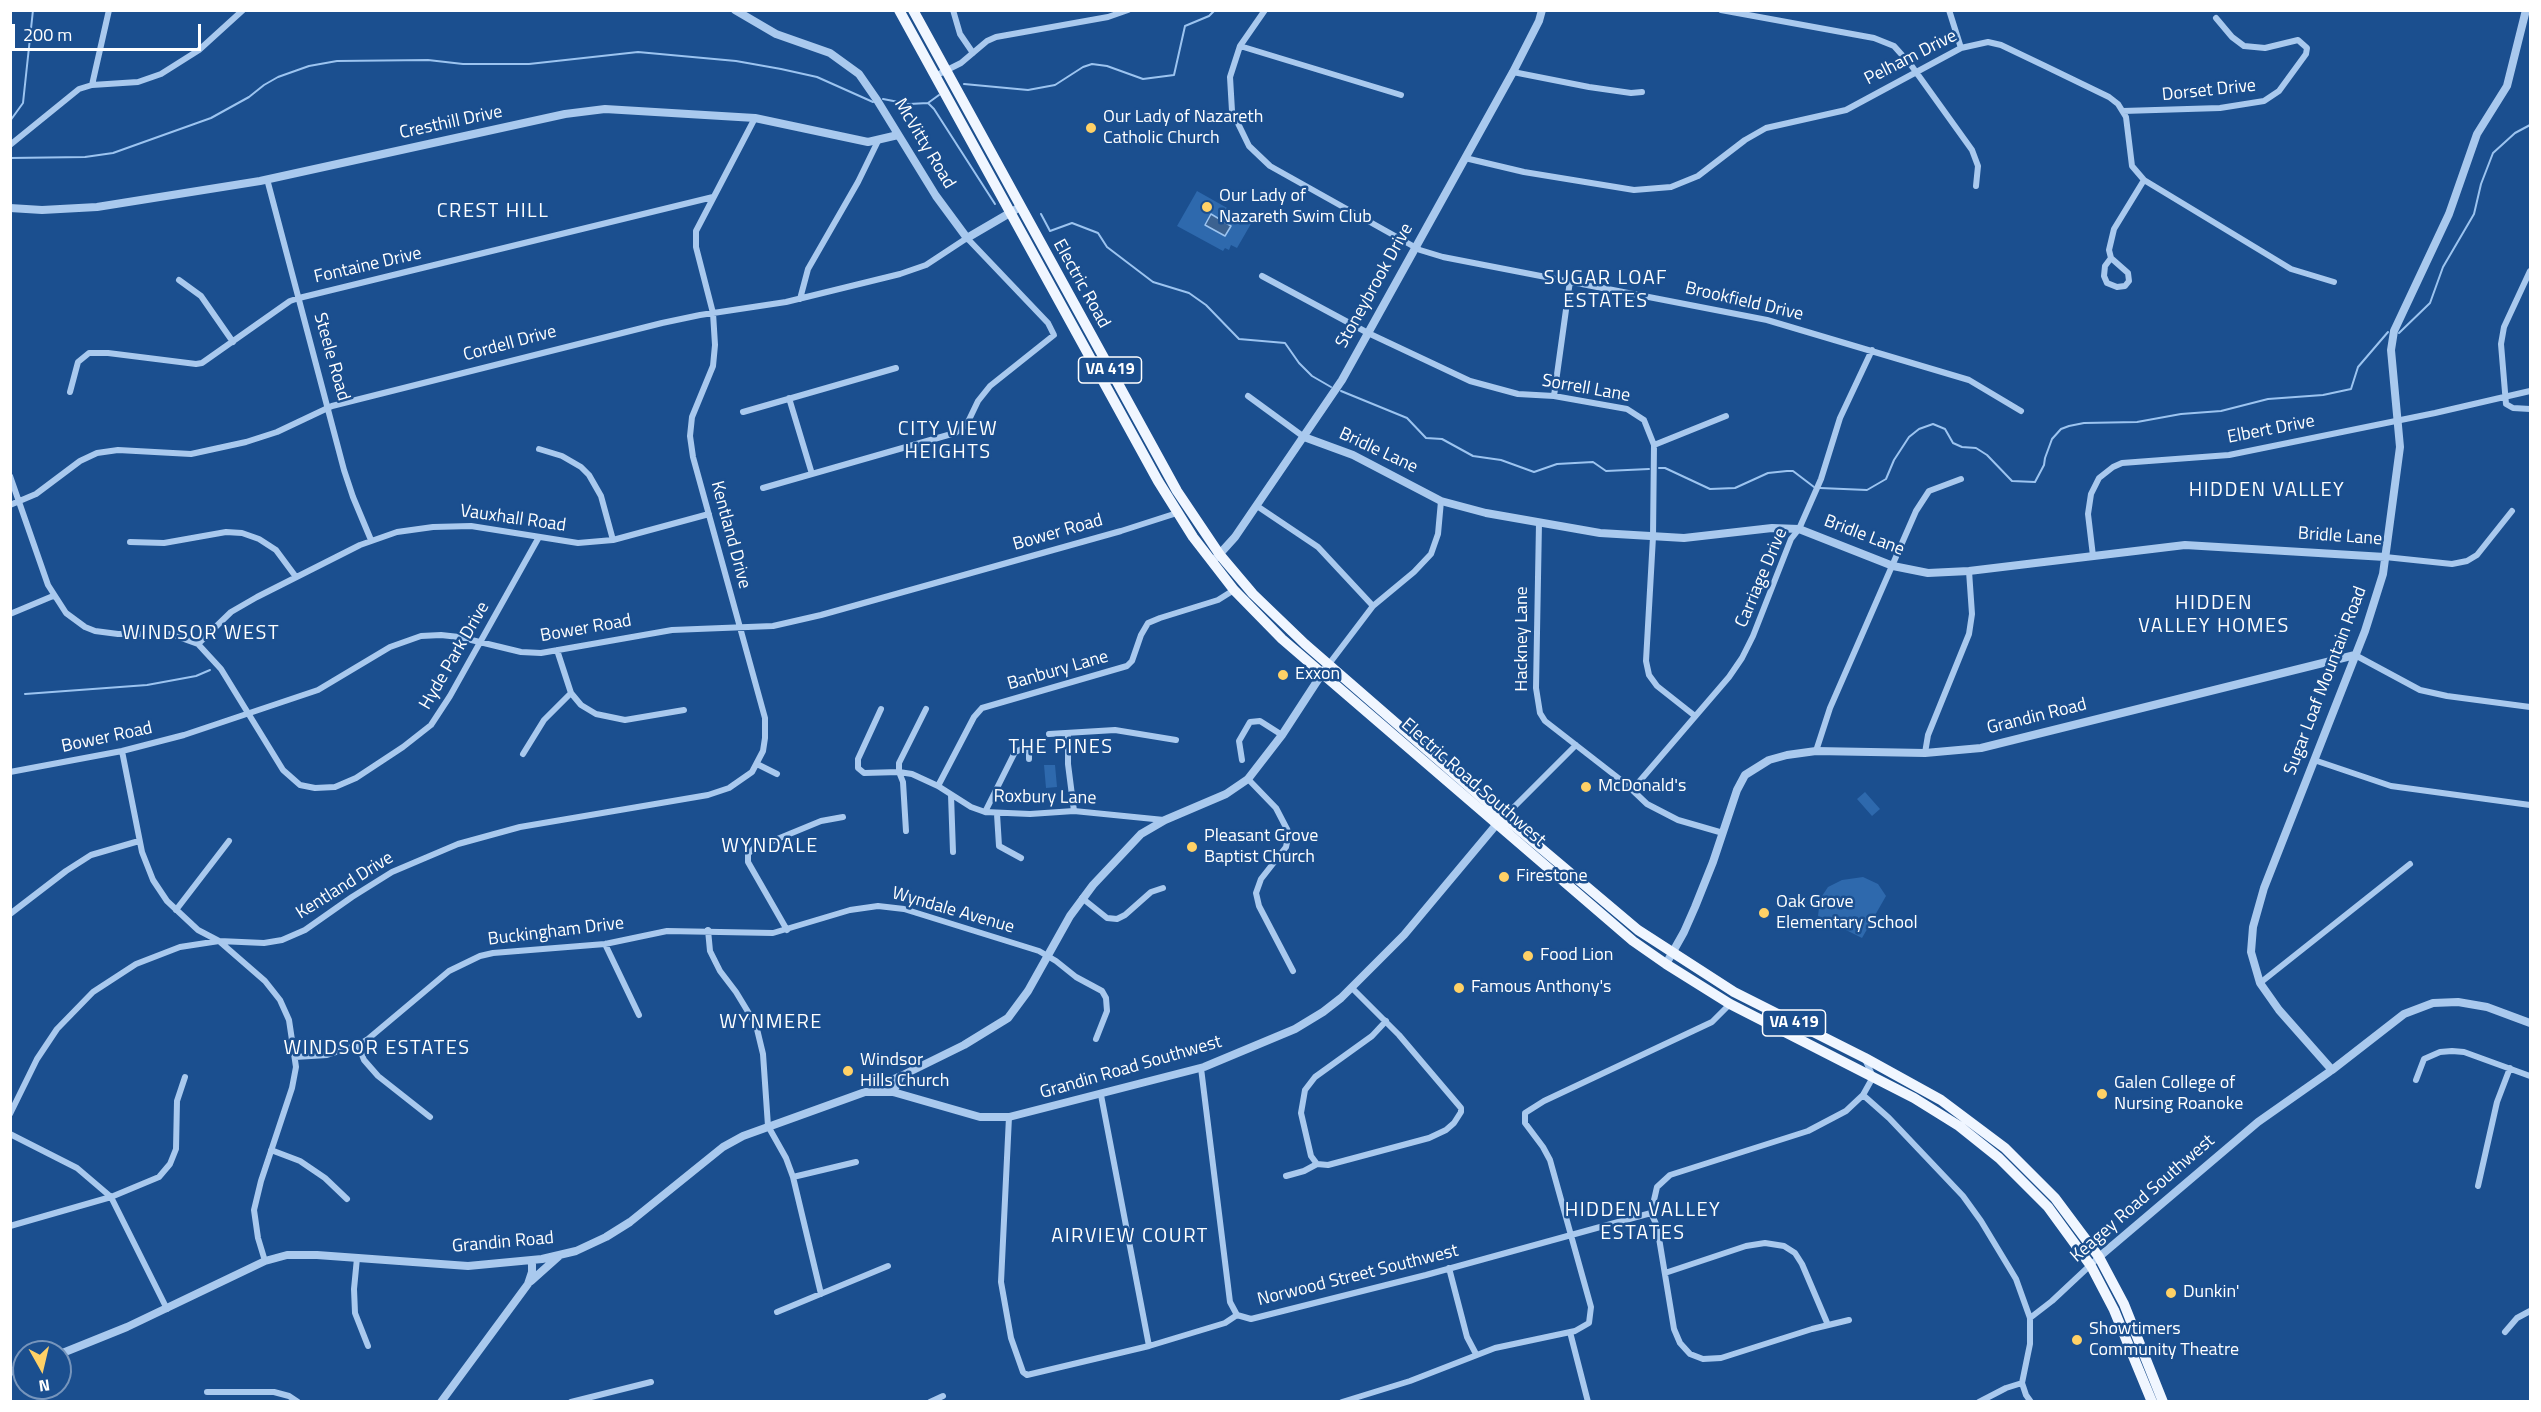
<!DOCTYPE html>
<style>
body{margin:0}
#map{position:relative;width:2541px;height:1412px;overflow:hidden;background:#1b4f8f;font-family:"Titillium Web",sans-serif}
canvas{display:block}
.frame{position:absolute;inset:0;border:12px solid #fff;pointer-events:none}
.north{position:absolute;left:12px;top:1340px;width:60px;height:60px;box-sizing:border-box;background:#1b4f8f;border:2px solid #7695bc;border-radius:50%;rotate:172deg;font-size:16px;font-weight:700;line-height:24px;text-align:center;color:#fff}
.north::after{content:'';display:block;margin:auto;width:21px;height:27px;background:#ffd166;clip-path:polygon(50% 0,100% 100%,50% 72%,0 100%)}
.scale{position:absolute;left:12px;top:24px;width:189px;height:27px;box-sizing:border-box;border:3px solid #fff;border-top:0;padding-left:8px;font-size:18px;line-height:21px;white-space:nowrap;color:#fff;-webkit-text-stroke:4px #1b4f8f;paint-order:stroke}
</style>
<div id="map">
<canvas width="2541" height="1412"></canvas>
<div class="frame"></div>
<div class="north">N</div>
<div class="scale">200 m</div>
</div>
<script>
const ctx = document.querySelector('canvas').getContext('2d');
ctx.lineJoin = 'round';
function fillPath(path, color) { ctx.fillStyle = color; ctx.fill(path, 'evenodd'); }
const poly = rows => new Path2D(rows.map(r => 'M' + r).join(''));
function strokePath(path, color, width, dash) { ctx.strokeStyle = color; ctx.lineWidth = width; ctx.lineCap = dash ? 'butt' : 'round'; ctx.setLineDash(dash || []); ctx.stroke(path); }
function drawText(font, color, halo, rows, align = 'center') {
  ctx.font = font + ' "Titillium Web",sans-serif'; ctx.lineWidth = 5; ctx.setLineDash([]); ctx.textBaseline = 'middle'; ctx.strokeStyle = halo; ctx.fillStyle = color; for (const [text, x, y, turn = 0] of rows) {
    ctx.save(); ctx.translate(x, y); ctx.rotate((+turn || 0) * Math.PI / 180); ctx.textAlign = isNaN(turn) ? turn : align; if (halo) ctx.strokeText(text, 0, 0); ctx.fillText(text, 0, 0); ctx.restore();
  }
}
const green = poly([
 [1197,191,1252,222,1237,248,1231,245,1229,250,1225,248,1223,251,1177,226],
 [1044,765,1055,765,1057,787,1046,788],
 [1865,792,1880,809,1872,816,1857,799],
 [1863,877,1878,884,1886,896,1862,938,1818,916,1820,899,1828,887,1842,880]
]);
const water = poly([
 [1211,214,1231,226,1225,236,1205,225,1211,214]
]);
const stream = poly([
 [964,84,1028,90,1055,85,1083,67,1092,64,1107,66,1143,79,1174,75,1185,26,1209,16,1215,10],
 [883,99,909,104,928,103,939,95],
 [928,103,934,109,995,204],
 [10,121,23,103,33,10],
 [10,158,85,157,113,153,211,118,249,97,264,85,278,77,309,66,337,61,428,60,463,64,529,64,638,52,736,61,781,69,817,77,873,102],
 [1041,214,1050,231,1072,223,1098,233,1107,247,1153,282,1189,293,1206,305,1239,339,1285,343,1299,363,1312,376,1331,387],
 [2399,333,2430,303,2443,267,2474,214,2481,184,2493,153,2515,133,2530,125],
 [1341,391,1407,418,1426,438,1442,439,1473,456,1501,460,1534,472,1557,464,1593,462,1606,471,1649,469],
 [1659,468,1665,468,1710,489,1735,488,1768,473,1787,471,1793,471,1814,487],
 [1820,488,1867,490,1886,479,1894,460,1909,437,1919,429,1933,424,1945,429,1953,443,1962,447,1976,448,1987,455,2012,481,2035,482,2044,465,2045,458,2052,439,2061,429,2069,426,2084,423,2137,422,2181,414,2221,411,2268,399,2323,395,2351,389,2358,367,2388,332],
 [25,694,147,685,196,676,210,670]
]);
const minor = poly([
 [953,10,960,34,973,53],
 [1265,10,1240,46,1230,77,1232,111,1249,146,1270,166,1420,250,1443,257,1767,320,1969,380,2021,411],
 [1721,10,1874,38,1894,46,1911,65,1972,150,1978,166,1976,186],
 [1949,10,1961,48],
 [1240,46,1401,95],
 [1513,72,1589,87,1631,93,1642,92],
 [935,76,961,63,987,41,996,37,1108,17,1128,10],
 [92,85,109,10],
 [2123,111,2220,108,2264,101,2279,91,2306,54,2307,48,2298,40,2265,48,2244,46,2232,37,2216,18],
 [10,145,79,89,92,85,138,82,161,74,199,50,243,10],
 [1465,158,1524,172,1634,190,1671,187,1698,176,1745,140,1766,128,1846,110,1961,48,1988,42,2001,45,2045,66,2109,97,2118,104,2126,117,2132,166,2144,180,2291,269,2334,282],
 [267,179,344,470,353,497,371,540],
 [2111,258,2128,273,2129,281,2125,286,2117,287,2107,283,2104,276,2105,266,2111,258,2109,250,2114,229,2144,180],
 [2530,271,2504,327,2501,344,2506,404,2513,408,2530,409],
 [1262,276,1368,333,1470,381,1518,394,1554,396,1627,409,1644,420,1654,445,1653,537,1646,661,1649,675,1657,686,1695,716],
 [179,280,201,296,233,342],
 [800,299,808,269,858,182,878,141],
 [70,392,78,362,89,353,108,353,196,364,202,363,290,301,299,298,713,197],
 [1248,396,1304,437],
 [1554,396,1570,281],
 [789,398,812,474],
 [743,412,896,368],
 [1654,445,1726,416],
 [539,449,562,456,581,467,589,475,601,496,613,540],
 [10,476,48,585,66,613,85,627,95,631,118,634,170,634,198,644,221,669,283,770,300,785,315,788,335,787,356,778,403,747,431,725,450,696,539,537],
 [10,505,36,494,80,461,97,453,118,450,191,454,246,442,277,432,332,406,662,323,700,315,786,302,900,274,926,265,967,238,1048,323,1054,335,990,386,978,401,967,424,955,433,763,488],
 [1257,506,1318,547,1373,606],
 [1539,523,1536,688,1540,713,1545,721,1626,784,1647,804,1678,820,1723,833],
 [130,542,164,543,226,532,242,533,259,539,276,550,296,577],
 [2093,556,2088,514,2091,494,2099,478,2113,467,2122,463,2229,455,2435,413,2530,391],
 [2385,557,2452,564,2467,561,2477,555,2512,511],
 [10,614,53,596],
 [198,644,231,612,257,597,360,545,397,532,433,527,471,526,578,543,613,540,709,514],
 [557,650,571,693,581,705,596,714,625,720,684,710],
 [2355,655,2420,690,2447,696,2530,707],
 [1329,664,1373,606,1414,572,1431,554,1438,534,1441,501],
 [881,709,858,759,858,768,864,773,899,772,912,774,938,786,971,807,985,812,1030,814,1074,811,1164,820],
 [1068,733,1068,764,1074,811],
 [1049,734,1115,730,1176,740],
 [122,751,142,852,153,880,167,901,198,930,219,941,265,981,280,1000,289,1020,296,1067,292,1088,261,1181,254,1210,258,1238,265,1261],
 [1816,751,1830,708,1916,511,1929,491,1961,479],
 [1925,753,1928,735,1969,634,1972,614,1969,571],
 [523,754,544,720,571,693],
 [1242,760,1239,741,1250,722,1260,721,1282,735],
 [2314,760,2391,786,2530,805],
 [757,764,777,774],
 [10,772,122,751,184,735,318,690,390,647,421,636,441,635,459,637,521,652,541,653,672,630,773,626,821,615,1121,531,1177,513],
 [1248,779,1276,808,1289,833,1286,847,1261,879,1256,893,1259,906,1293,971],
 [938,786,974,717,982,708,1127,666,1132,661,1141,635,1148,623,1160,618,1218,600,1234,590],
 [1632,790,1729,677,1742,658,1753,636,1791,539,1799,529,1821,479,1840,418,1872,350],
 [951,795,953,852],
 [985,812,1015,752,1024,748,1029,753,1029,759],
 [997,814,999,846,1021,858],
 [1504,817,1576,745],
 [906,831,903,782,899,772,899,763,926,709],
 [1082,898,1107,918,1117,919,1125,915,1151,892,1163,888],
 [176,910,229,841],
 [10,914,66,871,91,855,139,841],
 [708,930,710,951,720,971,736,992,756,1025,763,1054,768,1126,786,1158,793,1177,821,1294],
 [787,930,748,862,748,854,753,849,821,821,843,817],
 [605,944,639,1015],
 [2260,983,2410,864],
 [358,1045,364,1060,378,1076,430,1117],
 [295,1057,327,1055,358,1045,368,1039,449,971,480,956,493,953,605,944,667,931,773,933,850,910,878,906,904,909,1039,951,1056,961,1076,977,1102,991,1106,998,1107,1011,1096,1039],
 [1201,1068,1230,1302,1237,1315],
 [2416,1080,2424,1059,2440,1052,2452,1051,2464,1052,2530,1076],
 [1101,1095,1149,1346],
 [1863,1095,1889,1118,1963,1196,1981,1221,2016,1279,2030,1318,2030,1344,2022,1383,2026,1395,2031,1402],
 [10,1114,37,1059,57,1029,93,992,136,964,180,947,219,941,264,943,282,940,305,930,352,897,392,872,458,844,520,827,708,795,729,788,752,772,763,751,765,738,765,718,693,457,690,436,692,417,713,366,715,345,713,313,696,247,696,231,755,118],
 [1009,1117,1001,1282,1011,1338,1023,1372,1027,1375,1149,1346,1225,1323,1237,1315,1251,1319,1426,1275,1651,1213],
 [10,1134,77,1168,111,1197,167,1309],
 [271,1150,300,1161,325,1178,347,1199],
 [1317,1164,1311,1156,1301,1113,1305,1090,1315,1077,1372,1036,1386,1021],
 [1286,1176,1304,1171,1317,1164,1328,1165,1429,1138,1446,1130,1454,1123,1461,1112,1461,1108,1399,1035,1353,989],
 [793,1177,856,1162],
 [2478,1186,2497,1102,2510,1068],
 [1651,1213,1657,1226,1674,1329,1680,1343,1690,1354,1703,1359,1721,1358,1812,1329,1849,1320],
 [1651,1213,1657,1187,1670,1175,1808,1131,1846,1111,1863,1095,1873,1077,1865,1059],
 [10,1226,111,1197,159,1177,170,1164,176,1149,177,1101,185,1077],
 [357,1258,354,1289,355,1313,368,1346],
 [1449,1268,1467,1337,1476,1354],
 [1665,1273,1746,1246,1765,1243,1784,1246,1795,1253,1802,1264,1828,1325],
 [777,1312,888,1266],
 [2030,1318,2052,1301,2099,1257],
 [1570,1332,1588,1402],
 [2505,1332,2517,1318,2530,1311],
 [207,1392,274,1392,289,1396,298,1402],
 [571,1402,651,1382],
 [930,1402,943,1396],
 [1342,1402,1410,1381,1495,1348,1575,1331,1589,1323,1591,1307,1550,1160,1543,1147,1525,1123,1525,1113,1544,1101,1712,1022,1730,1004],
 [1979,1402,2006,1388,2022,1383]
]);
const tertiary = poly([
 [735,10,776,34,830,53,859,74,877,100,936,196,967,238,1020,207],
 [10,208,42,210,97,207,260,181,565,114,605,109,755,118,868,142,898,135],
 [1304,437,1353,455,1441,501,1486,513,1600,533,1684,538,1772,528,1799,529,1893,566,1928,573,1969,571,2185,545,2385,557],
 [1216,558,1235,537,1342,380,1513,72,1539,21,1542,10],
 [1666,964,1684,932,1695,907,1713,862,1737,790,1745,775,1769,760,1787,755,1816,751,1925,753,1981,748,2355,655],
 [2332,1070,2279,1010,2260,983,2251,952,2253,927,2264,888,2365,631,2383,574,2400,447,2391,350,2394,331,2449,214,2477,134,2507,86,2526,10],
 [872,1089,901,1076],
 [893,1092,901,1076,964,1045,1008,1018,1028,991,1070,916,1093,885,1141,834,1165,820,1226,794,1248,779,1282,735,1325,669],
 [2099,1257,2258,1122,2332,1070,2404,1014,2433,1003,2458,1002,2487,1007,2530,1023],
 [531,1281,559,1256],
 [60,1354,127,1327,265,1261,287,1255,317,1255,468,1266,542,1259,576,1251,606,1237,630,1222,723,1147,743,1136,865,1092,893,1092,980,1117,1009,1117,1204,1067,1295,1029,1323,1012,1341,998,1404,935,1501,819],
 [10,1372,24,1367],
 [441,1402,528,1284,532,1272,532,1260]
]);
const primary = poly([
 [899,10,1158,481,1193,537,1234,590,1282,639,1633,941,1666,964,1730,1004,1914,1098,1959,1126,1999,1158,2048,1207,2091,1266,2114,1310,2152,1402],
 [913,10,1177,491,1220,555,1253,594,1305,644,1504,817,1638,930,1734,992,1865,1058,1941,1100,2005,1148,2055,1198,2099,1257,2124,1304,2163,1402]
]);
const markers = [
 [1091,128,6,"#ffd166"],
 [1207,207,6,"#ffd166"],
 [1283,675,6,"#ffd166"],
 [1586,787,6,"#ffd166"],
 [1192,847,6,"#ffd166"],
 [1504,877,6,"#ffd166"],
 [1764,913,6,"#ffd166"],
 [1528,956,6,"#ffd166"],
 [1459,988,6,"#ffd166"],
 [848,1071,6,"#ffd166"],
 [2102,1094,6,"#ffd166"],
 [2171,1293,6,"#ffd166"],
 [2077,1340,6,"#ffd166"]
];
const shields = [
 [1110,370,63],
 [1794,1023,63]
];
const shieldNames = [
 ["VA 419",1110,370],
 ["VA 419",1794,1023]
];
const streetNames = [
 ["Pelham Drive",1911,58,-27],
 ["Dorset Drive",2209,91,-6],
 ["Cresthill Drive",451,123,-12],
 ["McVitty Road",924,144,59],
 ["Fontaine Drive",368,266,-13],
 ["Electric Road",1081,284,61],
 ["Stoneybrook Drive",1375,286,-61],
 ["Brookfield Drive",1744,302,13],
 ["Cordell Drive",510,344,-15],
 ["Steele Road",331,357,74],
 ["Sorrell Lane",1586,389,10],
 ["Elbert Drive",2271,430,-11],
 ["Bridle Lane",1378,451,25],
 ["Vauxhall Road",513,519,8],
 ["Bower Road",1058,533,-16],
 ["Kentland Drive",730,535,75],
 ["Bridle Lane",1864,536,21],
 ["Bridle Lane",2340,537,4],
 ["Carriage Drive",1762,578,-67],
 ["Bower Road",586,629,-10],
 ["Hackney Lane",1523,639,-90],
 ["Hyde Park Drive",455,656,-60],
 ["Banbury Lane",1058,671,-16],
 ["Sugar Loaf Mountain Road",2326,681,-69],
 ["Grandin Road",2037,717,-14],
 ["Bower Road",107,738,-12],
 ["Electric Road Southwest",1473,783,41],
 ["Roxbury Lane",1045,798,1],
 ["Kentland Drive",345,886,-32],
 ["Wyndale Avenue",953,911,16],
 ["Buckingham Drive",556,932,-7],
 ["Grandin Road Southwest",1131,1068,-16],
 ["Keagey Road Southwest",2143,1199,-41],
 ["Grandin Road",503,1243,-5],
 ["Norwood Street Southwest",1358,1276,-14]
];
const poiNames = [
 ["Our Lady of Nazareth",1103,118],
 ["Catholic Church",1103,139],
 ["Our Lady of",1219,197],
 ["Nazareth Swim Club",1219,218],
 ["Exxon",1295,675],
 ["McDonald's",1598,787],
 ["Pleasant Grove",1204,837],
 ["Baptist Church",1204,858],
 ["Firestone",1516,877],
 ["Oak Grove",1776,903],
 ["Elementary School",1776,924],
 ["Food Lion",1540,956],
 ["Famous Anthony's",1471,988],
 ["Windsor",860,1061],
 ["Hills Church",860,1082],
 ["Galen College of",2114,1084],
 ["Nursing Roanoke",2114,1105],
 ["Dunkin'",2183,1293],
 ["Showtimers",2089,1330],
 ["Community Theatre",2089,1351]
];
const neighbourhoodNames = [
 ["CREST HILL",493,212],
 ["SUGAR LOAF",1606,279],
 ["ESTATES",1606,302],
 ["CITY VIEW",948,430],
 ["HEIGHTS",948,453],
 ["HIDDEN VALLEY",2267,491],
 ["HIDDEN",2214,604],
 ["VALLEY HOMES",2214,627],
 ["WINDSOR WEST",201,634],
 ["THE PINES",1061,748],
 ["WYNDALE",770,847],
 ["WYNMERE",771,1023],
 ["WINDSOR ESTATES",377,1049],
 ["HIDDEN VALLEY",1643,1211],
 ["ESTATES",1643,1234],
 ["AIRVIEW COURT",1130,1237]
];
fillPath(green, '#2e69ad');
fillPath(water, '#3c6290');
strokePath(water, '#9cc4f0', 1.5);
strokePath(stream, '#9cc4f0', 2);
strokePath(minor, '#a9c9ee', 6);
strokePath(tertiary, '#a9c9ee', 8);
strokePath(primary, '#f0f6ff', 10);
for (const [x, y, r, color] of markers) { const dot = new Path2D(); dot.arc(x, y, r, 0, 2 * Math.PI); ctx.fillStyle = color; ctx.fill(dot); strokePath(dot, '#1b4f8f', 2); }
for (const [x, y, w] of shields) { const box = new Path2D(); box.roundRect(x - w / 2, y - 13, w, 26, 4.5); ctx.fillStyle = '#1b4f8f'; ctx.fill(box); strokePath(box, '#fff', 1.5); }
drawText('bold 16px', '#fff', null, shieldNames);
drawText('18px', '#fff', '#1b4f8f', streetNames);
drawText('18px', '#fff', '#1b4f8f', poiNames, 'left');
ctx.letterSpacing = '1.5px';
drawText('20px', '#fff', '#1b4f8f', neighbourhoodNames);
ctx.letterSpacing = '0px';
</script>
